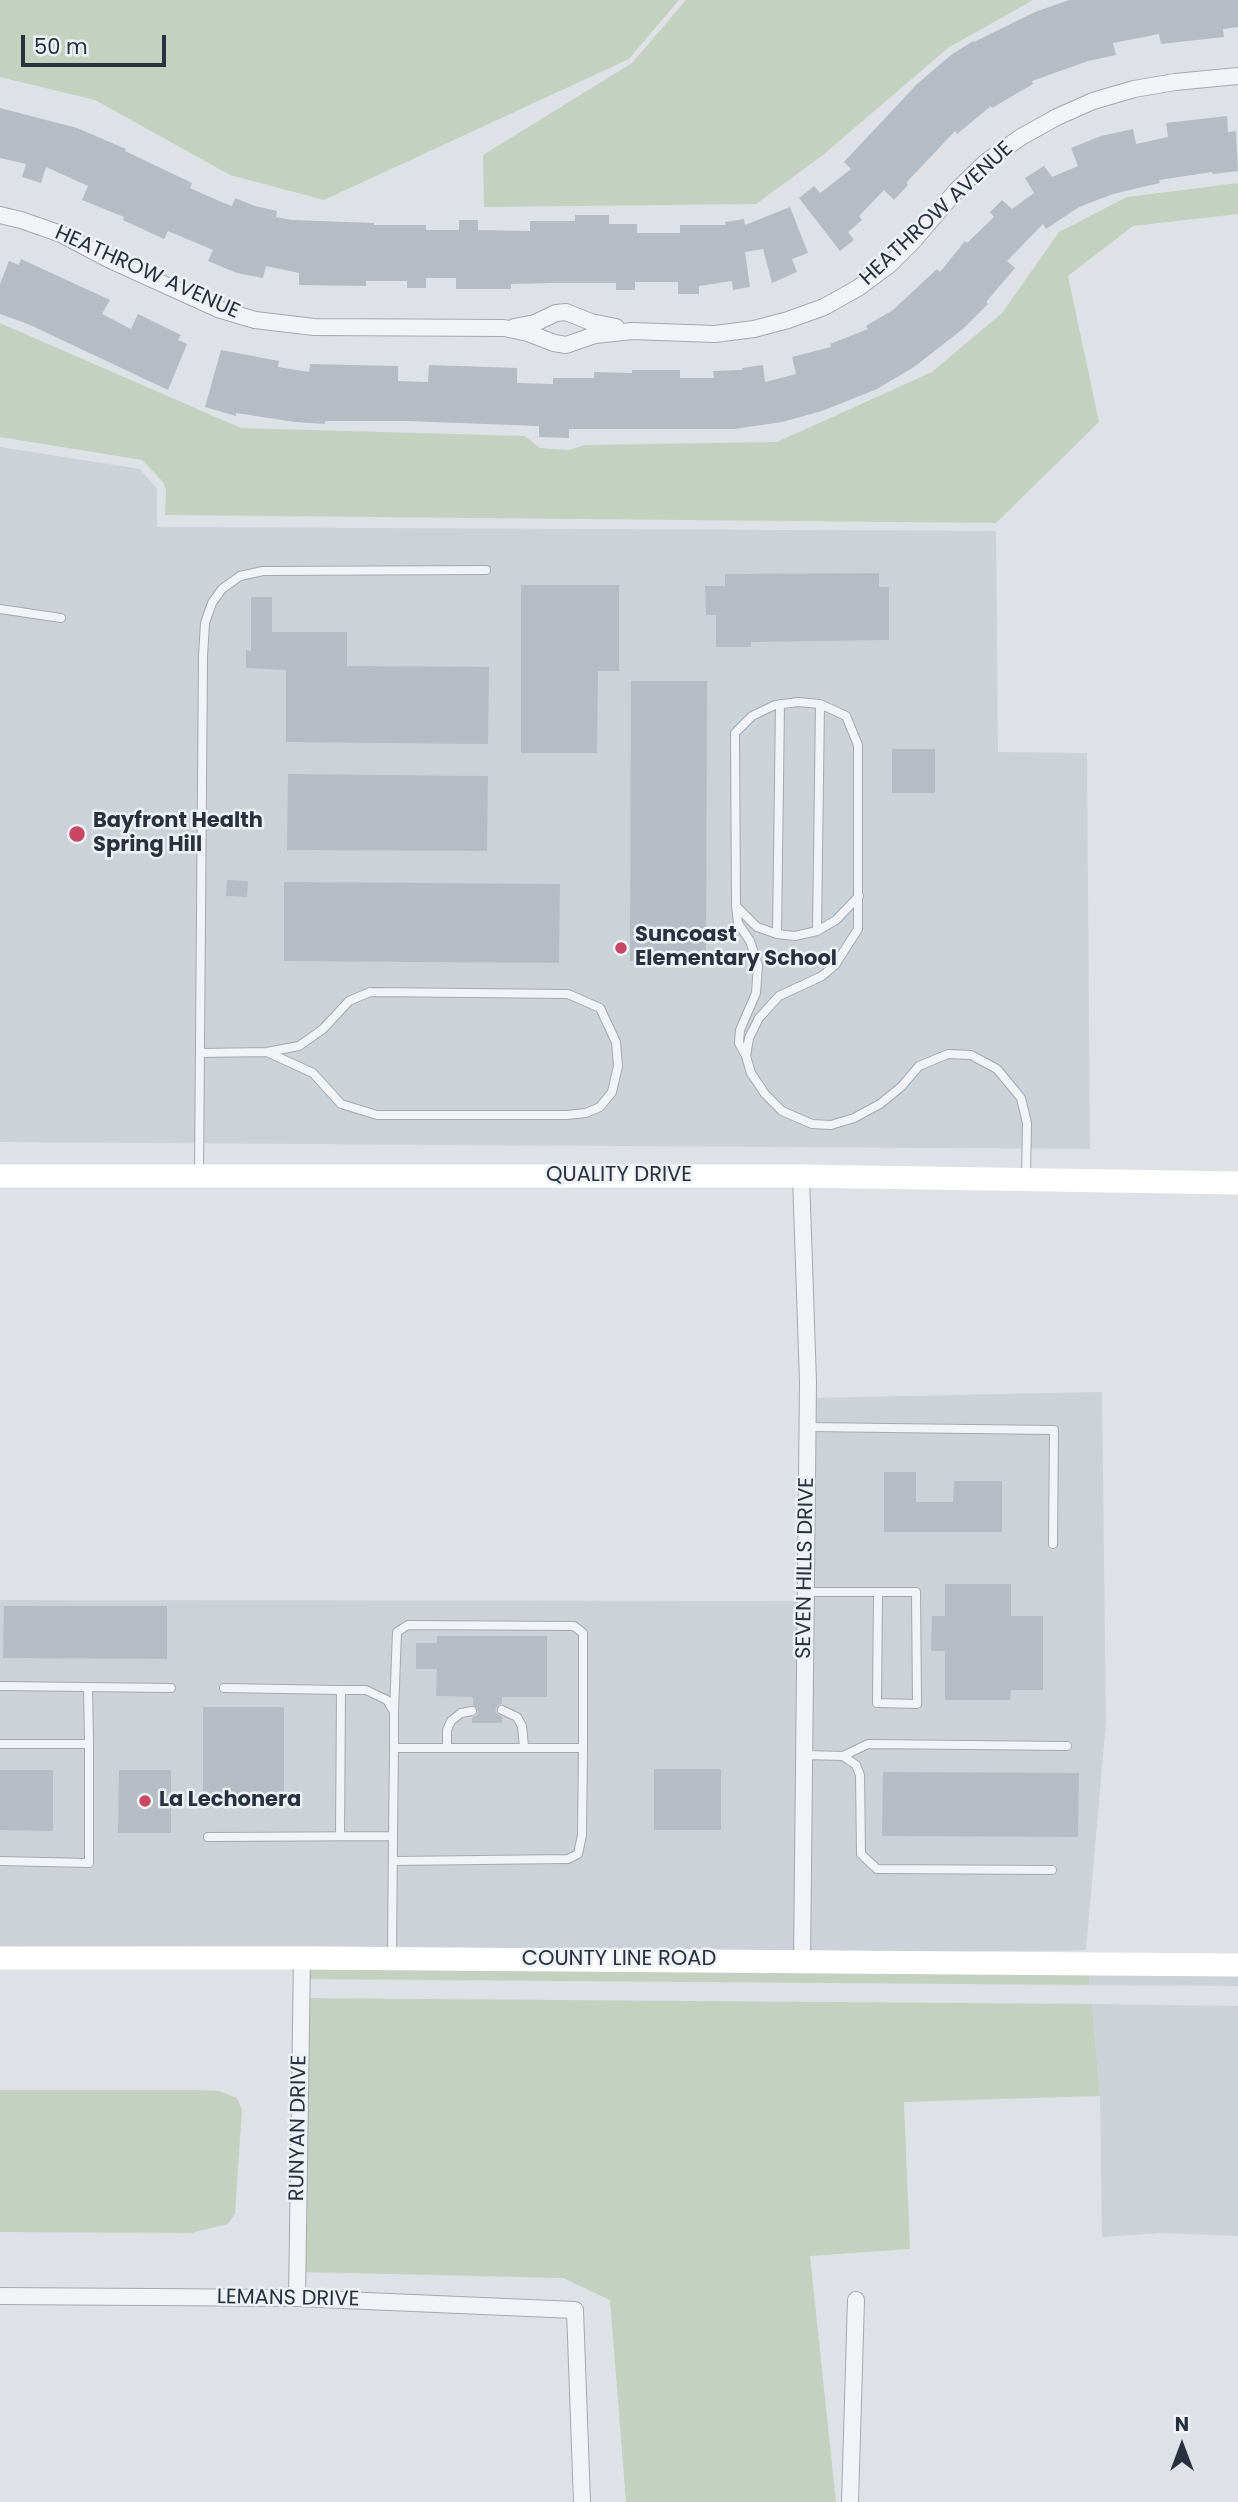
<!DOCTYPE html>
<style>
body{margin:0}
#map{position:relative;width:1238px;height:2502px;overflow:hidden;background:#dee2e7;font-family:Poppins,sans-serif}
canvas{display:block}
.north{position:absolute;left:1147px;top:2411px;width:70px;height:70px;-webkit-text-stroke:5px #eef1f5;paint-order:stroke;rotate:0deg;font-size:19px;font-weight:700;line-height:28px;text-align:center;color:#28313d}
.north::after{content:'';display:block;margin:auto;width:24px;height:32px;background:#28313d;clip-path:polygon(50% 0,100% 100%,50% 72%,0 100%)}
.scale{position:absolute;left:21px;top:35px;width:145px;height:32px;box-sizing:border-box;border:4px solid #28313d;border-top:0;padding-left:9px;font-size:21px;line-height:24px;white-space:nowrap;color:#28313d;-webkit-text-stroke:5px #eef1f5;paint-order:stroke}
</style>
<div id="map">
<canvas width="1238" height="2502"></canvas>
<div class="north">N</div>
<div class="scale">50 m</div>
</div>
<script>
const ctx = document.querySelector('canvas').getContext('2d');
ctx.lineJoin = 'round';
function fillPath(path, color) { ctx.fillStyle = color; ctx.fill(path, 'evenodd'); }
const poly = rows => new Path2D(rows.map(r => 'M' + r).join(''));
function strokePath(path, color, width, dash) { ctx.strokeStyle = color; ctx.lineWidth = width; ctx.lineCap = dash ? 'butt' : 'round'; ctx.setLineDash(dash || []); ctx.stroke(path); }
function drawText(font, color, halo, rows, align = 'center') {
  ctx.font = font + ' Poppins,sans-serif'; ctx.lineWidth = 5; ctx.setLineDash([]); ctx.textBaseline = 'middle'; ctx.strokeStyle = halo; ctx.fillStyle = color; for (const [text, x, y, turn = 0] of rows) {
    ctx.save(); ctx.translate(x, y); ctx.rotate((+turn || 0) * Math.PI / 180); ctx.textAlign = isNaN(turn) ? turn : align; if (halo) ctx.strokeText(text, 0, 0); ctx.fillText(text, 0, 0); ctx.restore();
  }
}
const built = poly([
 [0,447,140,469,157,489,157,527,996,531,998,752,1087,753,1090,1149,0,1142],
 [1102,1392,1106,1722,1086,1950,953,1952,302,1946,0,1947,0,1600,803,1601,806,1398],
 [1089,1975,1238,1976,1238,1986,1090,1985],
 [1092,2004,1238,2006,1238,2236,1160,2233,1102,2237,1100,2096]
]);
const green = poly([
 [0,0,679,0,629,59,324,200,230,175,95,100,0,77],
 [686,0,1033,0,948,48,823,155,756,204,484,207,483,155,632,63],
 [1238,183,1238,214,1133,226,1068,276,1099,422,996,523,165,515,166,489,163,482,142,460,0,437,0,323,241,428,525,436,540,448,569,450,585,445,777,442,932,372,1002,313,1059,232,1127,197],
 [297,1969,1089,1975,1090,1985,297,1979],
 [297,1998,1092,2004,1100,2096,904,2102,910,2249,810,2256,836,2502,626,2502,610,2300,563,2278,300,2272],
 [0,2090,198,2090,219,2091,237,2098,242,2110,235,2214,228,2224,191,2233,0,2232]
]);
const building = poly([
 [1069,0,1238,0,1238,27,1223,29,1224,37,1161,44,1159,34,1113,43,1116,55,1088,61,1032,81,1033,84,992,108,991,106,957,134,955,131,906,183,908,185,894,200,884,190,859,216,862,220,848,232,854,240,840,251,799,198,814,186,820,193,851,169,844,162,917,84,951,55,973,41,974,42,1035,12],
 [0,108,77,128,126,149,125,151,192,183,190,188,219,201,232,206,235,198,255,206,277,211,276,217,292,220,374,223,374,225,426,225,426,230,459,230,459,220,478,220,478,230,530,231,530,221,575,221,575,215,609,215,609,224,637,224,637,233,680,233,680,225,726,225,725,222,744,219,745,225,790,207,808,253,792,259,797,272,772,283,763,249,745,252,750,287,733,290,732,281,699,286,699,294,678,294,678,282,635,282,635,290,616,290,616,283,552,283,511,284,511,289,456,289,456,278,426,278,426,288,407,288,407,281,366,281,366,286,299,285,299,273,266,266,263,278,237,273,208,261,213,250,168,231,164,239,123,220,124,217,82,200,88,186,46,167,41,183,22,177,26,164,0,158],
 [1227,116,1228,132,1236,131,1238,171,1213,174,1212,172,1159,180,1160,183,1113,194,1079,207,1046,229,1043,224,1007,261,1015,268,986,302,988,304,964,328,914,367,877,389,822,411,782,422,734,429,569,429,569,438,539,437,539,426,407,421,325,421,325,424,295,422,236,413,236,416,205,407,221,350,279,361,278,367,309,372,310,364,398,366,398,381,428,382,429,365,517,368,517,383,553,384,553,378,594,378,594,372,632,373,632,370,680,370,680,378,714,378,713,371,742,370,742,368,763,365,765,382,796,374,792,357,831,347,830,344,868,329,866,326,893,310,937,269,940,272,965,241,967,243,994,217,990,212,1002,200,1012,209,1034,193,1025,178,1044,166,1052,177,1078,166,1071,148,1101,136,1133,129,1136,144,1168,137,1166,123],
 [21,259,110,300,102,314,131,329,138,314,181,335,178,340,187,344,168,390,28,324,0,314,0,284,9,261,19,265],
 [879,573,879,587,889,587,889,640,751,642,751,647,716,647,716,615,706,615,705,586,725,586,725,574],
 [521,585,619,585,619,671,598,671,597,753,521,753],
 [251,597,272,597,272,632,347,632,347,666,489,667,488,744,286,742,286,670,246,668,246,650,251,651],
 [631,681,707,681,706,961,630,961],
 [892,749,935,749,935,793,892,793],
 [288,774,488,776,487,851,287,850],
 [227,880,248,881,247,897,226,896],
 [284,882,560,884,559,963,284,961],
 [884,1472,916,1472,916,1502,953,1502,954,1481,1002,1481,1002,1532,884,1532],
 [945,1584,1011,1584,1011,1616,1043,1616,1043,1690,1011,1690,1010,1700,945,1700,945,1651,931,1651,932,1616,945,1616],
 [4,1606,167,1606,167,1659,3,1658],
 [437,1636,547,1636,547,1697,502,1697,502,1704,498,1705,495,1710,497,1714,502,1717,502,1723,472,1723,472,1718,477,1715,478,1711,473,1705,473,1697,436,1696,437,1669,416,1669,416,1643,437,1643],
 [203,1707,284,1707,284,1797,203,1797],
 [654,1769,721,1769,721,1830,654,1830],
 [0,1770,53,1770,53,1831,0,1830],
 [119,1770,171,1770,171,1833,118,1833],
 [883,1772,1079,1773,1078,1837,882,1836]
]);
const lane = poly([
 [0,609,61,618],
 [736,906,757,927,777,934,795,936,817,931,836,920,859,896],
 [817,931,820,704],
 [777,934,780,704],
 [370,992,568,994,600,1008,616,1042,618,1066,612,1092,600,1107,586,1113,567,1115,377,1115,341,1104,313,1073,267,1052,299,1046,323,1029,349,1001,370,992],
 [200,1053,267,1052],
 [746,1056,749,1038,759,1018,779,996,822,976,835,965,858,929,858,745,846,716,820,704,798,702,775,705,752,716,735,733,736,906,738,923,750,941,758,965,756,993,740,1030,739,1043,746,1056,751,1073,765,1094,782,1111,812,1124,831,1125,854,1118,880,1104,901,1087,919,1066,948,1054,971,1055,997,1069,1021,1098,1027,1123,1026,1177],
 [199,1173,203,656,205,623,212,603,222,589,240,576,263,571,486,570],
 [807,1427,1054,1430,1053,1544],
 [806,1592,916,1592,917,1704,877,1703,878,1592],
 [0,1686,171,1688],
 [88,1687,89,1744],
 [224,1688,341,1690],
 [502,1710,517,1717,522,1726,524,1747],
 [394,1712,397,1632,408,1625,574,1626,583,1633,583,1748],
 [0,1744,89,1744,89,1863,0,1861],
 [447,1748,447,1730,451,1721,461,1713,472,1711],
 [804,1755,843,1756,856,1765,860,1775,861,1854,877,1869,1052,1870],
 [843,1756,868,1744,1067,1746],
 [340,1836,341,1690,366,1690,387,1700,394,1712,394,1748],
 [208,1837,393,1836],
 [392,1956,393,1836,394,1748,583,1748,582,1835,578,1854,568,1859,393,1861]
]);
const street = poly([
 [0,215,21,220,61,234,108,259,218,309,255,320,314,327,504,328,528,333,554,343,566,345,595,335,632,331,715,334,754,329,788,320,824,307,858,288,889,265,914,240,956,191,986,162,1021,137,1057,117,1093,101,1134,89,1175,82,1238,76],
 [514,327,535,323,556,313,566,312,591,322,616,327],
 [801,1176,808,1382,802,1962],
 [0,2296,297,2298,575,2310,582,2502],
 [297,2298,302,1958],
 [850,2502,856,2300]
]);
const secondary = poly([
 [0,1176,801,1176,1238,1183],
 [0,1958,302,1958,1238,1965]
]);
const markers = [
 [77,834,9,"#c74863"],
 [621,948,7,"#c74863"],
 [145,1801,7,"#c74863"]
];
const streetNames = [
 ["HEATHROW AVENUE",937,214,-43],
 ["HEATHROW AVENUE",147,273,24],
 ["QUALITY DRIVE",619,1176],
 ["SEVEN HILLS DRIVE",806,1568,-89],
 ["COUNTY LINE ROAD",619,1960],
 ["RUNYAN DRIVE",299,2128,-89],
 ["LEMANS DRIVE",288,2299,1]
];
const poiNames = [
 ["Bayfront Health",93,822],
 ["Spring Hill",93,846],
 ["Suncoast",635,936],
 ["Elementary School",635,960],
 ["La Lechonera",159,1801]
];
fillPath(built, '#cdd2d9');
fillPath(green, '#c5d1c0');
fillPath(building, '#b6bcc4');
strokePath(lane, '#a4a9b1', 10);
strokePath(street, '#a4a9b1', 18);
strokePath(lane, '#f1f3f6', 8);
strokePath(street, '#f1f3f6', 16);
strokePath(secondary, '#fff', 23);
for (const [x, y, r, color] of markers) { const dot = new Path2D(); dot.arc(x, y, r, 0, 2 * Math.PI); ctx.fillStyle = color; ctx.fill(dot); strokePath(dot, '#eef1f5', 2.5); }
drawText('21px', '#28313d', '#eef1f5', streetNames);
drawText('bold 21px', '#28313d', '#eef1f5', poiNames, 'left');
</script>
